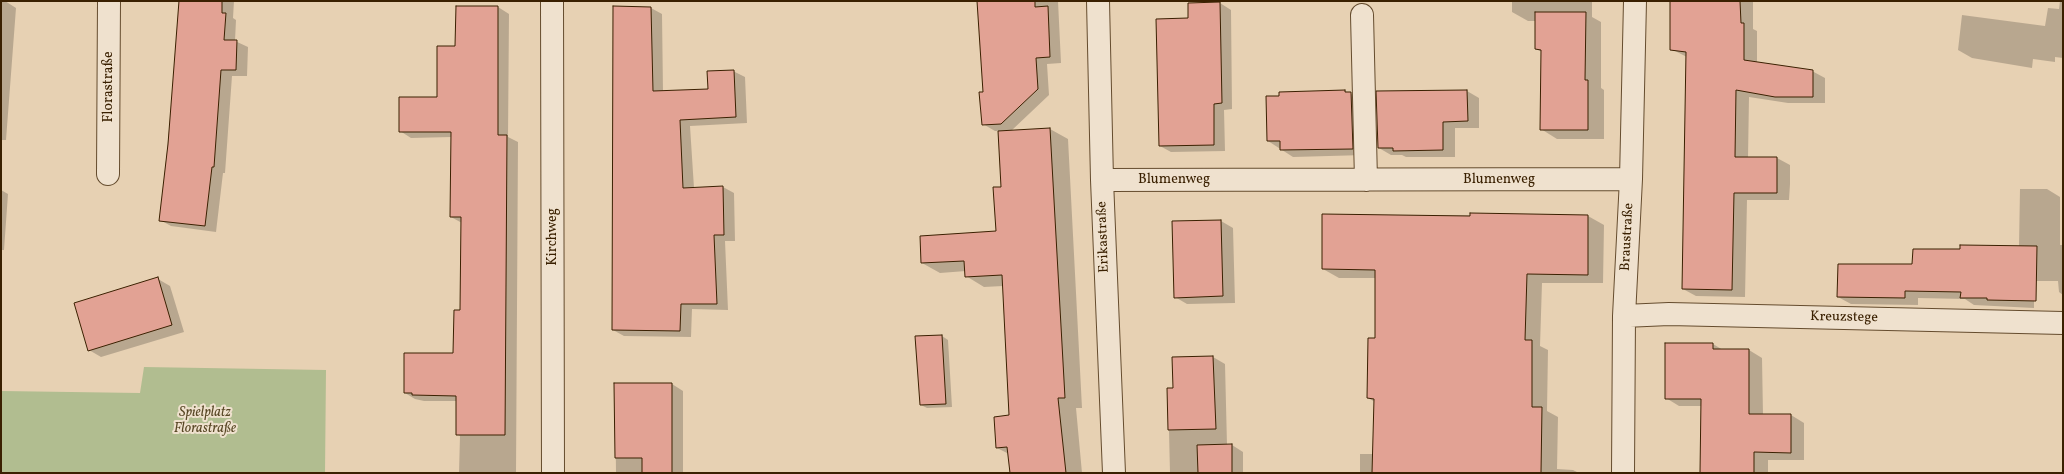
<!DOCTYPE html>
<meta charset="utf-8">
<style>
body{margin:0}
#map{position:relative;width:2064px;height:474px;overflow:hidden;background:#e7d1b3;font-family:Vollkorn,serif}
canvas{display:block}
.frame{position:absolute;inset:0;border:2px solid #3a2001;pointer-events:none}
</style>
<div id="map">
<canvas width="2064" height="474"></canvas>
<div class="frame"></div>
</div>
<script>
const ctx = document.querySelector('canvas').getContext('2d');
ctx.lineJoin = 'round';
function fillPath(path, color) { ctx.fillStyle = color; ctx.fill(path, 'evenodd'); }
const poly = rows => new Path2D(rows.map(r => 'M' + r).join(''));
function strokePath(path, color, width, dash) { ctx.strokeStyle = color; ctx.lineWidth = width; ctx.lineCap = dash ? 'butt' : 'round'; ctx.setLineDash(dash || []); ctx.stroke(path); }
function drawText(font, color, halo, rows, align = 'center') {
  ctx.font = font + ' Vollkorn,serif'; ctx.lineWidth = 4; ctx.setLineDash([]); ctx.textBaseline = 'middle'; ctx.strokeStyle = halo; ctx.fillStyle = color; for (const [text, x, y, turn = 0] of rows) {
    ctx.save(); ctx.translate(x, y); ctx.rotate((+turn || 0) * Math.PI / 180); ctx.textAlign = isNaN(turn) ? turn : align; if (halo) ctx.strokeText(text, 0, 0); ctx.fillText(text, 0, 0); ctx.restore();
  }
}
const green = poly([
 [144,367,326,370,325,473,1,473,1,391,140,393]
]);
const shadow = poly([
 [1,1,5,1,16,8,6,140,1,140],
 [180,1,234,1,233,18,236,20,235,41,248,47,247,76,232,76,225,173,223,173,216,232,171,226,160,220,177,50],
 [978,1,1058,1,1061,63,1047,64,1049,95,1011,131,1050,129,1068,139,1082,408,1076,408,1082,473,1010,473,1009,454,997,448,1010,416,1003,286,984,287,966,276,966,271,940,273,922,263,997,232,1002,188,998,131,995,131,983,124,984,93],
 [1512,1,1592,1,1592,17,1601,22,1601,88,1604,90,1604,139,1557,139,1541,129,1542,52,1536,49,1536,21,1528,21,1512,12],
 [1671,1,1753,1,1753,29,1757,31,1757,63,1812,71,1825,78,1825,103,1788,103,1749,97,1748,158,1777,158,1790,165,1790,184,1789,200,1747,200,1745,297,1696,296,1683,289,1687,57,1671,49],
 [2060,1,2063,1,2063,58,2055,57,2055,62,2033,59,2032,68,1972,58,1958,50,1962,15,2045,26,2048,8,2059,9],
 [1220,3,1231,10,1232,109,1224,110,1225,151,1171,152,1160,146,1189,19],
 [498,7,509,14,508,137,518,142,516,473,459,473,460,436,457,434,457,401,424,401,415,399,405,393,454,354,461,311,462,223,451,217,452,137,411,138,400,131,438,98,456,47],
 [651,8,662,14,663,92,709,90,733,71,745,77,747,123,690,126,694,188,723,187,734,193,735,241,725,241,728,310,692,309,691,337,624,336,613,330],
 [1345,91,1363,100,1365,155,1293,157,1268,141,1280,97],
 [1467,91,1479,98,1479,128,1455,128,1455,157,1406,157,1402,155,1391,155,1379,148],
 [2020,189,2047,189,2060,197,2060,245,2063,245,2063,295,2059,292,2058,281,2034,281,2034,308,1974,305,1965,299,1918,298,1918,305,1851,304,1838,297,1913,265,1961,250,2019,247],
 [1,190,8,194,4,250,1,250],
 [1323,215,1588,216,1604,225,1603,283,1542,283,1540,346,1548,350,1547,411,1558,417,1557,469,1573,470,1579,473,1360,473,1360,454,1374,454,1375,402,1368,398,1376,339,1376,278,1339,278,1323,269],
 [1221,221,1233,228,1235,303,1187,304,1175,297],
 [158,279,170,286,184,332,101,357,89,350],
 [942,336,948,340,952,407,927,408,921,405],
 [1713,344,1723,350,1749,350,1762,358,1763,415,1791,415,1804,423,1804,460,1768,460,1768,473,1701,473,1702,406,1679,406,1666,398],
 [1213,357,1225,364,1227,445,1232,445,1243,452,1243,473,1170,473,1168,389,1174,389,1173,358],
 [615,384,672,384,683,391,683,473,616,473]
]);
const building = poly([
 [179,1,222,1,222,13,226,13,224,40,237,40,236,70,221,70,214,167,212,167,205,226,159,221,168,144,179,1],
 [977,1,1035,1,1035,7,1048,6,1050,57,1036,58,1038,89,1001,124,982,125,979,92,983,92,977,1],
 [1670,1,1740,1,1741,23,1744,23,1744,60,1813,70,1813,97,1775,97,1736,90,1735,157,1777,157,1777,193,1734,193,1732,290,1682,289,1686,52,1670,50,1670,1],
 [1220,2,1222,103,1214,104,1214,145,1159,146,1156,19,1188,18,1188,3,1220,2],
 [456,6,498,6,498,135,507,135,505,435,456,435,456,396,412,395,412,393,404,393,404,353,453,353,454,310,460,310,461,217,450,217,451,132,399,132,399,97,437,97,437,46,455,46,456,6],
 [613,6,651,7,653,91,708,89,707,71,734,70,736,117,680,120,683,188,723,186,724,235,714,235,717,304,681,304,680,331,612,330,613,6],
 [1535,12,1586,12,1585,80,1588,80,1588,130,1540,130,1541,50,1535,49,1535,12],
 [1345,90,1345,92,1351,92,1353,149,1280,150,1280,141,1267,141,1266,96,1279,96,1279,92,1345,90],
 [1467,90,1468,121,1443,122,1443,150,1393,151,1393,148,1378,148,1376,91,1467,90],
 [1050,128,1065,398,1058,398,1066,473,1010,473,1007,447,996,448,994,417,1009,415,1002,275,965,277,964,261,921,263,920,236,996,231,993,187,1001,187,998,131,1050,128],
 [1470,213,1588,215,1588,275,1527,274,1525,340,1532,340,1532,407,1542,407,1541,473,1372,473,1374,399,1367,398,1368,338,1375,338,1375,270,1322,269,1322,214,1470,216,1470,213],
 [1221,220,1223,296,1174,298,1172,221,1221,220],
 [1960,245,2037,246,2036,301,1987,300,1987,298,1960,298,1961,292,1905,291,1905,298,1837,297,1838,264,1912,264,1913,249,1960,249,1960,245],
 [158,277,172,325,88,351,74,303,158,277],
 [942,335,946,404,920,405,915,336,942,335],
 [1665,343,1713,343,1713,349,1749,349,1749,414,1791,414,1791,453,1754,452,1754,473,1700,473,1701,399,1665,399,1665,343],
 [1213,356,1216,429,1168,430,1167,388,1173,388,1172,357,1213,356],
 [614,383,672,383,672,473,642,473,642,458,615,458,614,383],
 [1232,444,1232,473,1198,473,1197,445,1232,444]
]);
const minor = poly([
 [552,1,553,473],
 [1098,1,1102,180,1114,473],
 [1362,15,1366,180],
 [108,174,109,1],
 [1102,180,1631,179],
 [1624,316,1669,314,2063,323],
 [1623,473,1624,316,1631,179,1635,1]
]);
const streetNames = [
 ["Florastraße",109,87,-90],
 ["Blumenweg",1174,180],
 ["Blumenweg",1499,180],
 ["Kirchweg",553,237,-90],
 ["Erikastraße",1104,237,-92],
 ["Braustraße",1628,237,-87],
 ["Kreuzstege",1844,318,1]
];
const parkNames = [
 ["Spielplatz",205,413],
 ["Florastraße",205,429]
];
fillPath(green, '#b1bd90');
fillPath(shadow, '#0003');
fillPath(building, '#e2a294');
strokePath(building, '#3a2001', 1);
strokePath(minor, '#654c2e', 24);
strokePath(minor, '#efe1ce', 22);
drawText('14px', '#3a2001', '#efe1ce', streetNames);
drawText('italic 14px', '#584725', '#efe1ce', parkNames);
</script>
